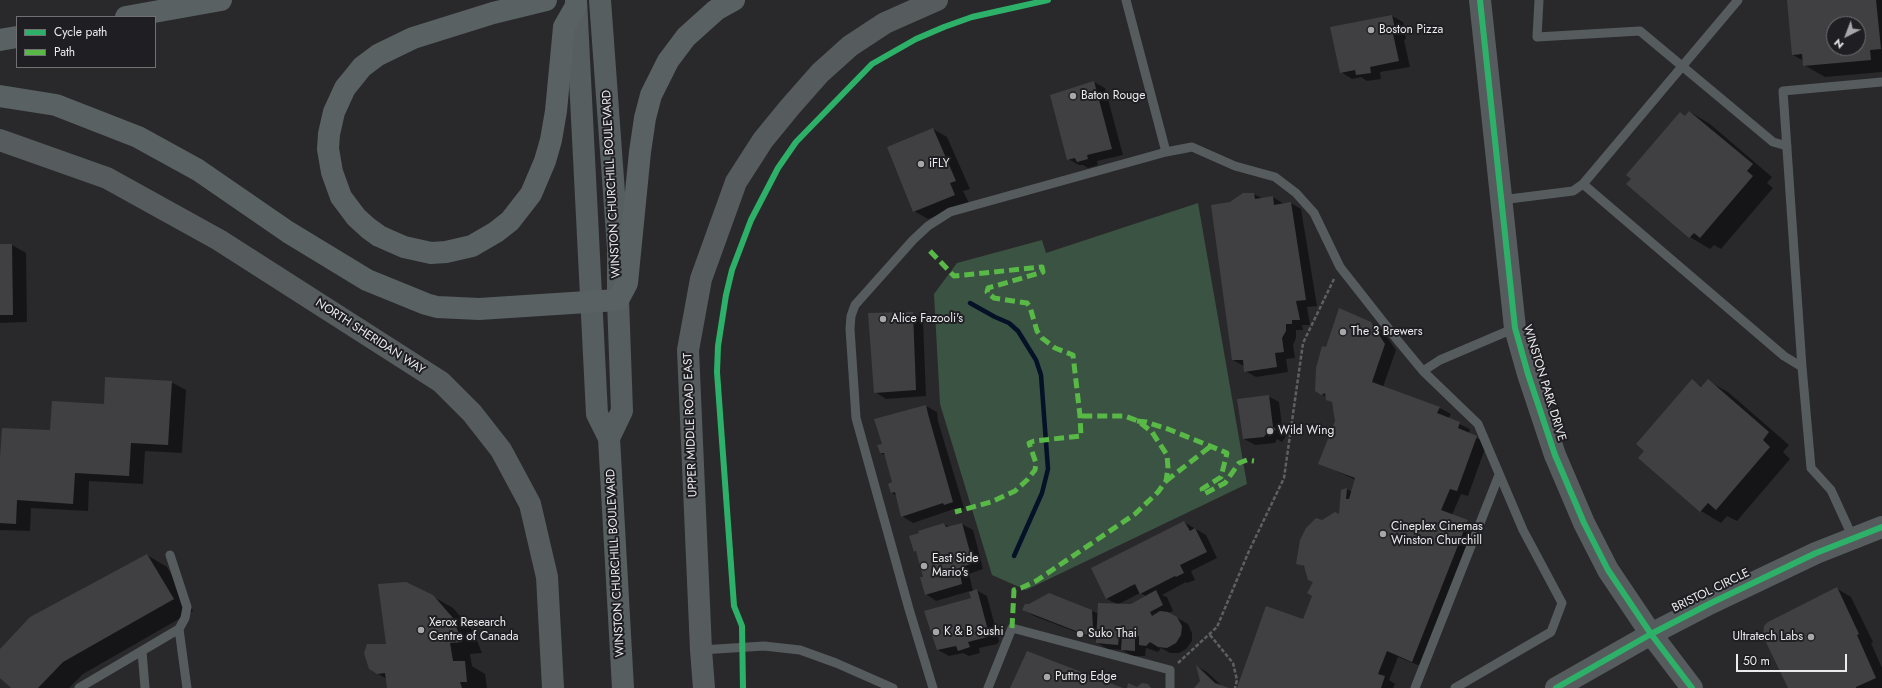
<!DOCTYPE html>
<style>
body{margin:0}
#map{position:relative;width:1882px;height:688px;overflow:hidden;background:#29292c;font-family:Jost,sans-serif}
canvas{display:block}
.legend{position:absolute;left:16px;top:16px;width:140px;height:52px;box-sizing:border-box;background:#1f1f23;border:1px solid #717174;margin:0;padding:5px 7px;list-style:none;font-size:12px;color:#ebebee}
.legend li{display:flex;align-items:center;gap:8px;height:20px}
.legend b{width:20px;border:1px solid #717174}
.north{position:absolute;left:1826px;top:16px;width:40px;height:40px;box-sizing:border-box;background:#1f1f23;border:1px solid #717174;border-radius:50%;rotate:222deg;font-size:11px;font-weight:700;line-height:16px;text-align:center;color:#ebebee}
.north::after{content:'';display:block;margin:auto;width:14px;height:18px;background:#a7a7aa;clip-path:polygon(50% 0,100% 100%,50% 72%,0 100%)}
.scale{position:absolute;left:1736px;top:654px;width:111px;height:18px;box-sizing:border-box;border:2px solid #ebebee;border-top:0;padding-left:5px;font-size:12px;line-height:14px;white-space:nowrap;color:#ebebee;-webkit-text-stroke:3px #1f1f23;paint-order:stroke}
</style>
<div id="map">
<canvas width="1882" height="688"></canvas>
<ul class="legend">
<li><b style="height:5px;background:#2db169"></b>Cycle path</li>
<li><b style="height:5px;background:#58b947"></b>Path</li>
</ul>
<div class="north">N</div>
<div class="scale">50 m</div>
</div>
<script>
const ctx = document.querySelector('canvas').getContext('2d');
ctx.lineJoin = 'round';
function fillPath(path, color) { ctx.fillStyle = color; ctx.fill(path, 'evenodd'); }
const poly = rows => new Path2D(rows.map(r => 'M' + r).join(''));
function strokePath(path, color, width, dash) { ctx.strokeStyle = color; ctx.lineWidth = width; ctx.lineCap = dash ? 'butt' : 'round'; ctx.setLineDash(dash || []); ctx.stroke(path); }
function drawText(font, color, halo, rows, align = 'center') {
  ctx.font = font + ' Jost,sans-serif'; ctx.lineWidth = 4; ctx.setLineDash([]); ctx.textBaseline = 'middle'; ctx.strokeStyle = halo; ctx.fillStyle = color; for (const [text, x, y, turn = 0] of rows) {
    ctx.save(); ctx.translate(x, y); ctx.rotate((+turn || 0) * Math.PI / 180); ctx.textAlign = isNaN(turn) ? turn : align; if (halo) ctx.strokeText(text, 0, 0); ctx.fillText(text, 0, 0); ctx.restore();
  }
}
const green = poly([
 [1198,203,1247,484,1026,590,992,575,940,404,934,294,957,263,1042,240,1046,253]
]);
const shadow = poly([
 [1788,0,1882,0,1882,72,1825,77,1804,65,1804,61,1793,55],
 [1834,24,1858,24,1858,48,1834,48],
 [1392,16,1403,22,1406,39,1404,40,1410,67,1380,72,1381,79,1367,81,1361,77,1352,79,1341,72],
 [1094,82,1105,88,1123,155,1097,161,1098,165,1088,168,1083,165,1079,165,1068,159],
 [1690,112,1710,124,1772,177,1767,183,1773,188,1721,249,1714,245,1710,249,1690,237,1686,117],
 [933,129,947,137,970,189,963,191,969,203,928,219,914,211],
 [1253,194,1262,198,1273,197,1284,204,1291,203,1301,209,1317,306,1307,307,1310,325,1302,325,1303,330,1296,330,1296,338,1293,345,1295,358,1286,359,1288,372,1256,377,1245,371,1244,366,1233,360,1231,203],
 [0,245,12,245,26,253,27,322,0,323],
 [912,313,923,319,926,396,886,399,875,392],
 [1371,323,1382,330,1396,350,1383,387,1440,408,1451,414,1448,419,1470,429,1469,434,1487,443,1468,496,1461,494,1452,515,1478,527,1423,667,1398,657,1389,680,1395,684,1393,688,1238,688,1303,620,1313,596,1314,583,1306,568,1298,563,1323,521,1340,515,1342,491,1347,489,1352,492,1356,480,1319,463,1336,421,1333,403,1322,394,1327,348],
 [1692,381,1703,387,1708,381,1728,392,1789,445,1783,452,1790,459,1737,521,1727,516,1721,523,1701,511],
 [171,382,186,390,182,453,145,451,143,484,89,481,88,511,31,508,30,531,0,530,0,459,51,431,105,405],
 [1268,396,1279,402,1283,434,1286,436,1282,442,1277,439,1275,443,1255,445,1244,439],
 [926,406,937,412,938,421,964,508,954,509,913,523,902,516,897,496,892,493,893,483,886,456,881,453,883,445,875,420],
 [1184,522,1206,535,1217,558,1191,571,1195,580,1187,583,1186,582,1162,595,1167,597,1173,611,1169,613,1188,624,1192,633,1192,641,1186,649,1179,653,1170,653,1161,648,1158,652,1146,648,1145,656,1133,656,1122,650,1108,649,1097,643,1097,640,1034,616,1024,610,1092,611,1099,614,1117,604,1107,599,1092,568],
 [1140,593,1146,596,1131,605,1119,604],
 [944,524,950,527,962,524,973,530,983,569,969,574,973,591,976,590,987,596,999,641,997,644,979,648,980,653,969,656,963,653,949,656,938,650,926,612,972,598,970,591,936,601,926,594,924,577,918,553,914,551],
 [147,555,167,567,193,611,83,674,69,688,12,688,0,676,0,651],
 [1836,588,1851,597,1873,642,1871,643,1882,668,1882,688,1790,688],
 [432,596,453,608,473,631,482,653,470,654,472,666,485,674,487,688,388,688,387,679,369,669,387,645],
 [1198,667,1207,672,1222,686,1227,688,1196,688,1201,681]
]);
const stream = poly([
 [970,303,995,317,1009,323,1018,331,1036,360,1041,375,1048,469,1042,493,1014,556]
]);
const building = poly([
 [1787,0,1876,0,1881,49,1870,50,1871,60,1803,66,1802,54,1792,55],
 [1834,24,1858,24,1858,48,1834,48],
 [1392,15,1396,33,1393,34,1399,61,1370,67,1371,73,1356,75,1355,70,1340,73,1330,27],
 [1094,81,1112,149,1087,155,1088,159,1077,162,1075,158,1067,160,1050,95],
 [1689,111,1753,164,1747,171,1753,176,1700,238,1694,233,1689,238,1626,184,1631,179,1626,175,1680,112,1685,116],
 [933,128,956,181,950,183,955,195,913,212,887,147],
 [1243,193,1254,193,1255,199,1273,196,1274,205,1291,202,1306,300,1296,301,1300,320,1292,320,1292,324,1286,324,1286,331,1282,338,1284,352,1275,353,1277,367,1244,372,1243,360,1232,360,1211,205,1230,202],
 [0,244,12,244,13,315,0,315],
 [1339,308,1371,322,1385,344,1372,382,1440,407,1437,413,1460,422,1458,428,1477,436,1457,491,1450,489,1441,510,1468,520,1412,662,1387,651,1378,674,1385,676,1381,688,1237,688,1266,606,1303,619,1312,596,1307,593,1313,582,1308,580,1304,566,1296,564,1300,540,1306,528,1316,518,1322,520,1335,512,1339,514,1341,490,1347,488,1346,499,1349,499,1355,478,1318,464,1335,421,1332,402,1326,400,1325,393,1321,395,1315,391,1316,368,1322,346,1326,347],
 [913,312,916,390,874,393,868,313],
 [105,377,172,381,168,445,131,443,129,476,75,473,73,504,17,500,16,524,0,523,0,458,2,428,50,430,52,401,104,404],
 [1692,379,1701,387,1708,379,1769,432,1763,440,1770,447,1716,510,1708,503,1700,512,1638,458,1644,451,1636,444],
 [1269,395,1273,427,1276,429,1270,436,1266,434,1264,437,1243,439,1237,399],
 [926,405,928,414,953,502,944,505,943,503,901,517,895,492,891,493,888,484,892,482,884,453,880,453,877,445,882,444,874,419],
 [1184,521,1190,531,1195,528,1207,552,1180,565,1184,573,1176,577,1175,576,1140,594,1135,584,1106,599,1091,568],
 [944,523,946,527,962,523,973,563,959,568,962,584,925,595,920,577,923,577,916,551,914,552,909,536,919,533,918,531],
 [147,554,174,599,63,662,38,688,11,688,0,678,0,649,30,617],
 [406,582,433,595,453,618,462,642,450,643,453,661,465,661,467,682,460,682,462,688,387,688,385,673,377,674,369,669,364,653,367,644,386,644,378,584],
 [1837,587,1859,634,1857,635,1876,678,1856,687,1856,688,1788,688,1763,636,1764,626,1768,622],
 [977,589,989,634,987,637,968,642,970,647,958,651,956,646,937,650,924,611,971,598,969,592],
 [1156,590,1163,605,1150,612,1152,616,1160,611,1168,612,1177,617,1182,626,1181,635,1176,643,1167,648,1158,647,1150,642,1146,646,1139,645,1139,636,1135,636,1135,651,1121,650,1122,636,1119,636,1118,645,1096,643,1098,603,1131,604],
 [1049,593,1092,610,1093,628,1089,636,1022,610,1025,604,1029,604],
 [1027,651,1123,688,1010,688],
 [1196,665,1215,683,1229,688,1194,688,1200,681],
 [1128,683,1137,687,1142,683,1148,684,1151,688,1127,688]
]);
const path = poly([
 [1210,635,1233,663,1237,680,1235,688],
 [1178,663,1217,627,1249,551,1284,478,1303,343,1334,279]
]);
const service = poly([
 [1126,0,1166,152],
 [1539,0,1537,37,1640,31,1773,142,1787,146],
 [1583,184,1784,356,1802,367],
 [1501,200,1573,191,1583,184,1738,0],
 [1423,371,1478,424,1523,530,1562,603,1551,632,1455,688],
 [1853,538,1831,490,1811,468,1802,367,1783,91,1882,82],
 [179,629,187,688],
 [701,650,764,646,800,650,836,663,893,688],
 [142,651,145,688],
 [79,688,179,629,185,618,187,607,170,555],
 [933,688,909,609,856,418,850,329,851,316,855,305,913,240,928,226,950,212,1166,152,1192,147,1235,166,1275,177,1296,193,1314,213,1340,267,1399,342,1423,371,1440,360,1515,328],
 [988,688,1012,628,1170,670,1170,688],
 [1415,688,1499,475]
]);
const tertiary = poly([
 [1480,0,1515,328,1528,374,1555,455,1584,523,1608,570,1651,634,1692,688],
 [0,140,107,178,219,240,441,382,472,413,501,450,530,504,547,577,553,688],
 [704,688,701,650,688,350,701,279,736,182,763,140,790,107,820,73,850,46,885,23,937,0],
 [1556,688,1651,634,1711,603,1816,553,1882,527]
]);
const secondary = poly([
 [576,0,597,414,609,438,623,688],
 [600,0,618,248,618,300,622,411,609,438]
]);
const motorway = poly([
 [546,0,493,13,413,38,378,55,362,67,354,77,345,88,334,112,329,134,328,149,332,172,341,197,356,217,368,228,379,236,404,247,431,253,446,252,472,246,496,232,510,221,531,194,545,161,551,140,556,111,564,27,576,6],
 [126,17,221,0],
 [0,40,17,37],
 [0,96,56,105,138,137,198,170,288,232,367,280,426,304,437,307,479,309,618,300,627,283,640,152,645,118,651,95,668,61,686,37,716,10,734,0]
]);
const quiet = poly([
 [930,251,954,276,1042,267,1043,272,988,288,987,292,994,298,1027,303,1030,307,1037,331,1042,338,1055,348,1073,355,1080,416,1081,436,1034,441,1029,443,1036,463,1035,470,1027,480,1015,491,991,502,955,512],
 [1137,421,1146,422,1168,429,1227,453,1221,477,1202,489,1204,494,1225,483,1239,463,1247,460,1254,461],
 [1166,481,1211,446],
 [1012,628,1014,590,1021,588,1036,581,1135,514,1158,492,1166,481,1168,468,1167,455,1152,432,1138,421,1125,416,1080,416]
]);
const cycleway = poly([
 [1480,0,1515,328,1528,374,1555,455,1584,523,1608,570,1651,634,1692,688],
 [743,688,742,626,734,606,717,372,718,346,726,295,732,270,751,220,778,168,796,142,872,64,916,39,944,27,972,17,1048,0],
 [1556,688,1651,634,1711,603,1816,553,1882,527]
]);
const markers = [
 [1371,30,4,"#a7a7aa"],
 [1073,96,4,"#a7a7aa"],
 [921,164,4,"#a7a7aa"],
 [883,319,4,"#a7a7aa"],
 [1343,332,4,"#a7a7aa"],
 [1270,431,4,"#a7a7aa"],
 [1383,534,4,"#a7a7aa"],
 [924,566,4,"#a7a7aa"],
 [421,630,4,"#a7a7aa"],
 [936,632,4,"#a7a7aa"],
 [1080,634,4,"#a7a7aa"],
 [1811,637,4,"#a7a7aa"],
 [1047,677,4,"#a7a7aa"]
];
const poiNames = [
 ["Boston Pizza",1379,30],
 ["Baton Rouge",1081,96],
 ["iFLY",929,164],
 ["Alice Fazooli's",891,319],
 ["The 3 Brewers",1351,332],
 ["Wild Wing",1278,431],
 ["Cineplex Cinemas",1391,527],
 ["Winston Churchill",1391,541],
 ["East Side",932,559],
 ["Mario's",932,573],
 ["Xerox Research",429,623],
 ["Centre of Canada",429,637],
 ["K & B Sushi",944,632],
 ["Suko Thai",1088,634],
 ["Ultratech Labs",1803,637,"right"],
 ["Puttng Edge",1055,677]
];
const streetNames = [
 ["WINSTON CHURCHILL BOULEVARD",612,184,-93],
 ["NORTH SHERIDAN WAY",370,337,33],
 ["WINSTON PARK DRIVE",1544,383,73],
 ["UPPER MIDDLE ROAD EAST",691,425,-92],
 ["WINSTON CHURCHILL BOULEVARD",616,563,-93],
 ["BRISTOL CIRCLE",1711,591,-26]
];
fillPath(green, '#3b5342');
fillPath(shadow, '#0007');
strokePath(stream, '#041127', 4.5);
fillPath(building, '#404042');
strokePath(path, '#5d6062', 2.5, [4, 2]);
strokePath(service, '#565c5e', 9);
strokePath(tertiary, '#565c5e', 22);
strokePath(secondary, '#565e60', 22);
strokePath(motorway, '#596163', 22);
strokePath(quiet, '#58b947', 5, [10, 5]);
strokePath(cycleway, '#2db169', 6);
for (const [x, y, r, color] of markers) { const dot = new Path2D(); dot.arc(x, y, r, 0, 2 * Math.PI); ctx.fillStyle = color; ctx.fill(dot); strokePath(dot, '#1f1f23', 1.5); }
drawText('12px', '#ebebee', '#1f1f23', poiNames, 'left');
drawText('12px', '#ebebee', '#1f1f23', streetNames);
</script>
